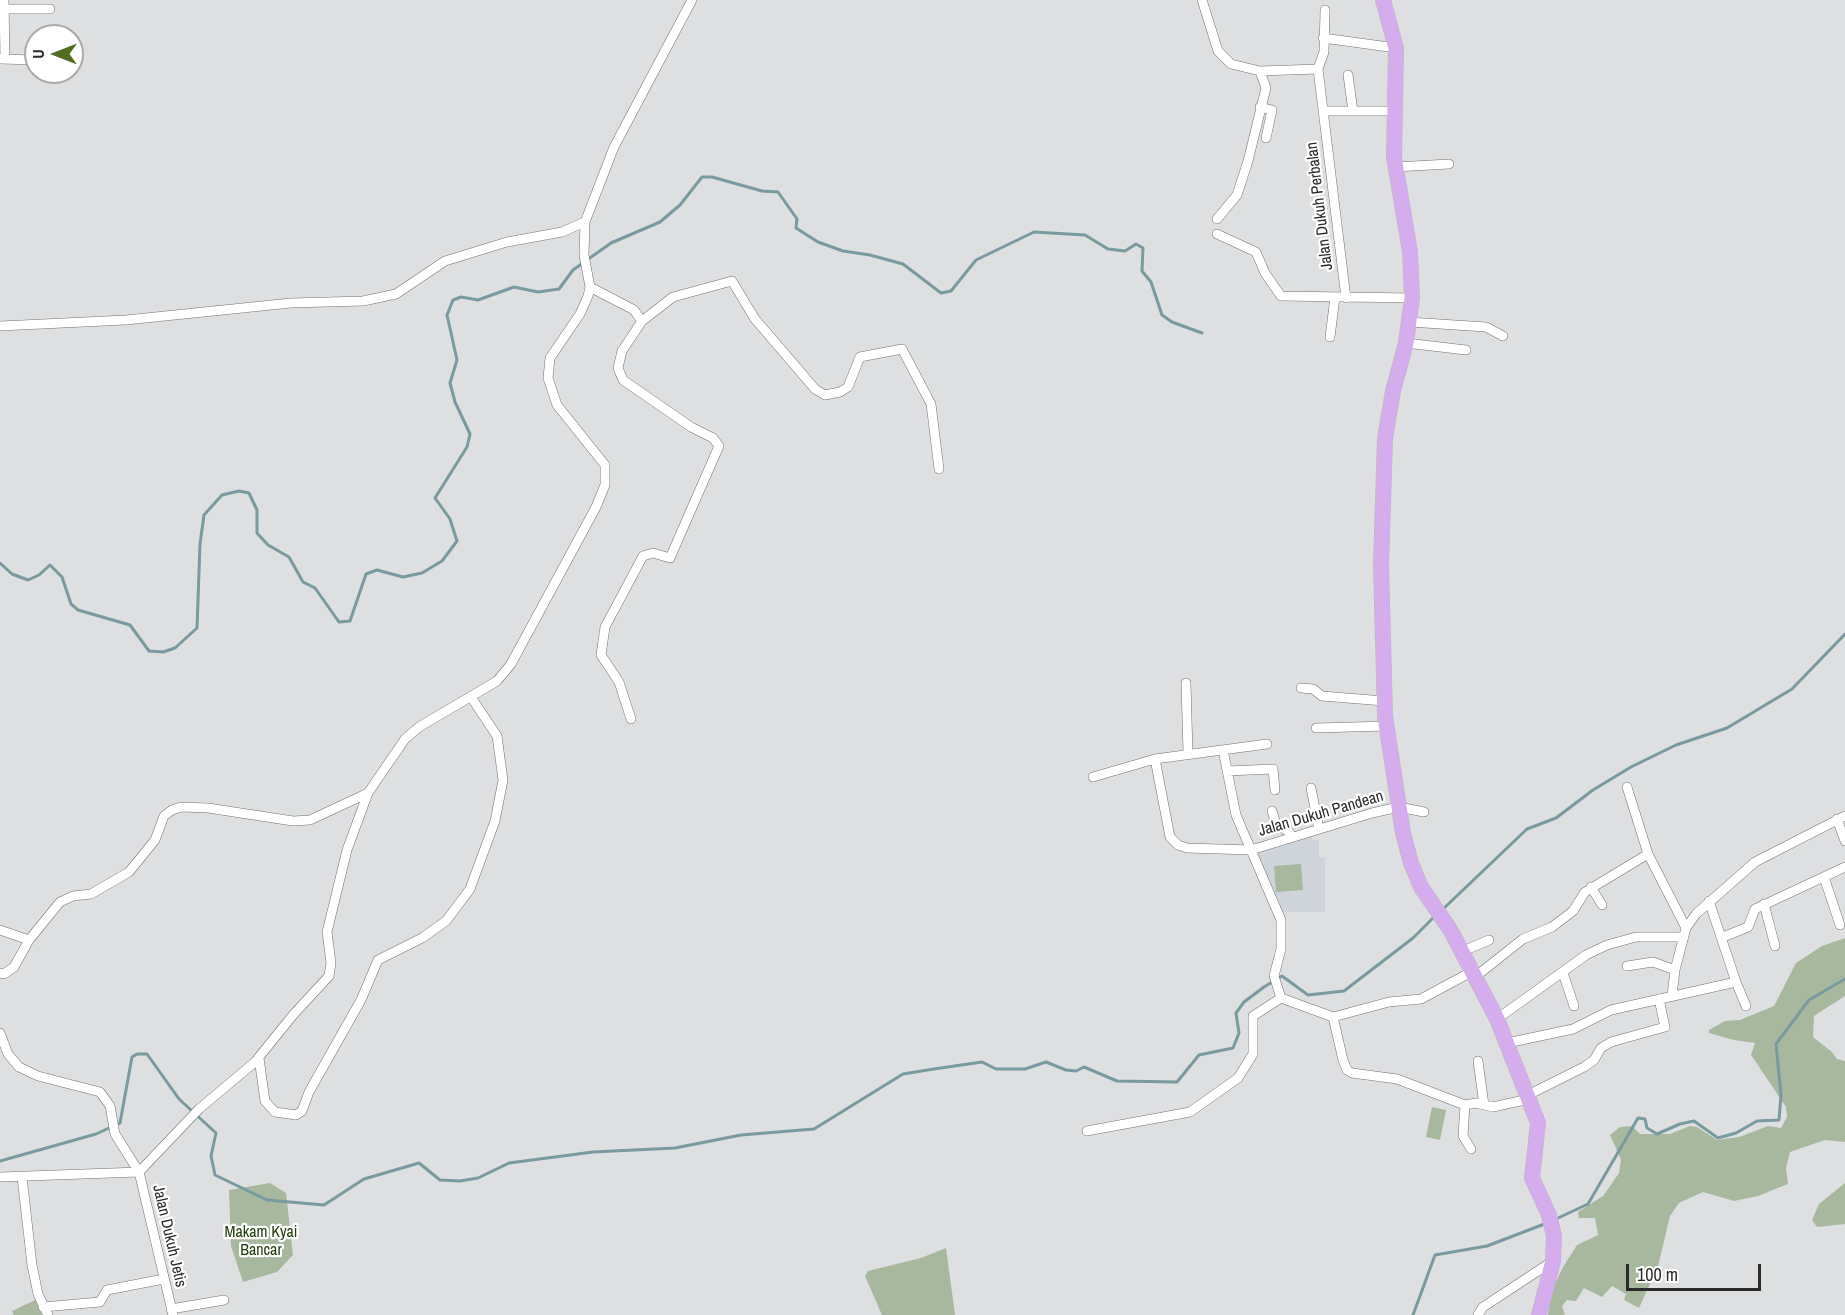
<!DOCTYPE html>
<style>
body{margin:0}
#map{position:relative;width:1845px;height:1315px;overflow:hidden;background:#dedfe0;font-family:"Archivo Narrow",sans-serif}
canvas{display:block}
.north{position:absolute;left:24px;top:24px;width:60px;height:60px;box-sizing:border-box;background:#fff;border:2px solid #aaa;border-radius:50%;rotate:270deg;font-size:16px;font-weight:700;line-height:24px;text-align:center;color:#2a2a2b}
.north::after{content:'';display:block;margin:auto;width:21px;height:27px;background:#526d20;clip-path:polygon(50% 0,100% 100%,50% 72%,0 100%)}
.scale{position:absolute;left:1626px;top:1264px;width:135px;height:27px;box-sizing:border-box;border:3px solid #2a2a2b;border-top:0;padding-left:8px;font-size:18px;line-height:21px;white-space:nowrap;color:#2a2a2b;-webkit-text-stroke:4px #fff;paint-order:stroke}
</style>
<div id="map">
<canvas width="1845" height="1315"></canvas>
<div class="north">U</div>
<div class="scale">100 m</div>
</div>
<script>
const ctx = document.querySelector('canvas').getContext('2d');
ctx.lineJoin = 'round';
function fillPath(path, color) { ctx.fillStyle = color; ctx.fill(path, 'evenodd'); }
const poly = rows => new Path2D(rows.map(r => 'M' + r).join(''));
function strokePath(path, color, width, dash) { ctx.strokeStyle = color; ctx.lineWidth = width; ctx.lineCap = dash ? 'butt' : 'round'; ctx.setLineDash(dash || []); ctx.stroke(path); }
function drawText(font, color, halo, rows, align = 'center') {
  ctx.font = font + ' "Archivo Narrow",sans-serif'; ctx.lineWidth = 4.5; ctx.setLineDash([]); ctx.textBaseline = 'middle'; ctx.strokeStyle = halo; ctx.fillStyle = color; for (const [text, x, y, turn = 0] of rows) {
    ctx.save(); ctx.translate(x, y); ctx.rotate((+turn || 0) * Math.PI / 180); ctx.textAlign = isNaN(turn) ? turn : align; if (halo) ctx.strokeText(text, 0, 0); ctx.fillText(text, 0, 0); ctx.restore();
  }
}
const built = poly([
 [1312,826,1312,840,1319,840,1319,857,1325,857,1325,912,1280,912,1252,846]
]);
const green = poly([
 [1301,864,1303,890,1276,892,1274,866],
 [1845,938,1845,996,1814,1016,1813,1037,1832,1052,1837,1059,1845,1061,1845,1142,1825,1140,1790,1152,1786,1168,1788,1184,1758,1196,1734,1201,1703,1192,1679,1203,1670,1216,1658,1266,1639,1308,1624,1300,1626,1294,1612,1286,1602,1297,1584,1288,1576,1301,1567,1300,1562,1306,1565,1315,1548,1315,1552,1290,1563,1267,1577,1245,1598,1235,1595,1218,1579,1218,1578,1212,1603,1196,1619,1173,1621,1160,1610,1135,1620,1127,1632,1126,1640,1134,1670,1134,1690,1126,1697,1127,1717,1140,1739,1137,1768,1126,1781,1128,1787,1117,1786,1107,1751,1055,1755,1043,1734,1040,1709,1033,1709,1030,1725,1021,1740,1020,1774,1006,1796,963,1822,946],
 [1432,1107,1446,1110,1440,1140,1426,1137],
 [270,1183,286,1193,293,1255,277,1272,243,1282,231,1246,229,1190],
 [1845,1183,1845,1224,1817,1227,1812,1220,1819,1204],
 [946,1248,955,1315,882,1315,865,1276,868,1271,921,1258],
 [35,1300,42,1315,14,1315,12,1311]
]);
const stream = poly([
 [0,563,12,574,28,580,39,575,50,565,62,577,71,604,78,610,130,625,149,651,163,652,175,648,197,628,200,544,204,515,222,495,239,491,249,493,257,510,257,533,268,545,289,557,303,582,315,588,339,622,350,621,366,574,377,570,403,577,422,573,442,561,457,541,450,519,435,498,467,447,470,434,455,402,450,383,457,360,447,315,453,300,461,297,478,300,514,287,538,292,559,289,573,270,611,243,660,222,680,205,702,177,712,177,762,191,778,192,797,219,796,228,818,242,843,251,870,255,903,264,941,293,951,291,976,260,1034,232,1085,235,1108,249,1125,251,1136,244,1143,248,1142,271,1151,282,1162,315,1172,322,1202,333],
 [1441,911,1527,829,1556,818,1593,790,1631,767,1676,745,1727,728,1792,689,1845,634],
 [0,1161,96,1134,120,1123,132,1057,137,1054,147,1054,179,1099,216,1133,211,1156,215,1175,267,1200,324,1205,364,1179,419,1163,440,1180,460,1181,478,1178,509,1163,593,1152,675,1148,741,1135,814,1129,903,1074,934,1069,982,1062,996,1069,1025,1069,1046,1062,1066,1070,1076,1071,1084,1067,1117,1081,1177,1082,1199,1055,1233,1048,1239,1033,1236,1013,1244,1002,1264,987,1282,976,1308,995,1344,991,1413,938,1434,917],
 [1556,1219,1588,1204,1638,1118,1645,1119,1647,1128,1657,1134,1680,1124,1694,1121,1718,1138,1736,1133,1757,1121,1779,1120,1781,1095,1776,1044,1809,1000,1845,979],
 [1413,1315,1435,1255,1487,1246,1547,1223]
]);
const street = poly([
 [4,0,5,59],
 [1202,0,1218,51,1231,64,1260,71,1318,69],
 [4,9,50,9],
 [1323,38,1396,48],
 [0,59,36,60],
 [1318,69,1346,298],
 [1318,69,1324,52,1325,10],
 [1348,75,1353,111],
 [1260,107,1272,110,1266,138],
 [1324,111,1396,111],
 [1395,167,1449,164],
 [1217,219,1237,195,1248,161,1266,88,1260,71],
 [1217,234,1256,252,1265,273,1281,296,1412,298],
 [590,287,634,310,642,321,622,351,618,368,623,380,691,427,713,438,719,446,670,558,653,553,643,556,605,627,601,655,619,682,631,719],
 [642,321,673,297,732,281,755,319,815,389,825,395,840,392,848,387,860,357,902,349,931,404,939,469],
 [1409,322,1486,327,1503,336],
 [0,326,126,320,291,303,363,301,396,294,445,261,507,242,562,232,585,222],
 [1330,337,1335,297],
 [1406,343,1466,350],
 [1186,683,1188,753],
 [1301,688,1313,689,1322,696,1384,701],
 [1316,728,1387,726],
 [1223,750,1236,815,1281,920,1281,949,1274,976,1281,998,1333,1017,1389,1002,1421,999,1473,971],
 [1155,759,1170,837,1178,845,1187,848,1251,850,1372,813,1399,807,1424,812],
 [1227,771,1273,769,1275,790],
 [1093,777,1155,759,1267,744],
 [1627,787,1648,854,1686,928],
 [1311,788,1319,829],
 [1272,811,1276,824,1289,832,1292,837],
 [1837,819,1845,841],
 [1824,877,1840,925],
 [1591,887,1602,905],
 [1764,904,1775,946],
 [0,930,29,940],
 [1723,937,1748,927,1755,909,1845,867],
 [1461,952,1489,940],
 [1627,966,1653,962,1675,970],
 [0,973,4,974,14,967,29,940,60,902,73,896,91,894,129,872,155,840,164,816,172,810,181,807,208,808,293,821,310,820,368,793],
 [1563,973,1574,1006],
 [1475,977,1523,939,1552,927,1573,911,1585,892,1648,854],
 [1736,982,1746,1006],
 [1672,996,1675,970,1686,928,1696,914,1755,862,1845,816],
 [1333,1017,1343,1060,1347,1070,1352,1073,1397,1079,1465,1105,1476,1103,1493,1107,1529,1099],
 [1497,1019,1586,955,1607,945,1636,937,1683,937],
 [0,1033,8,1054,19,1067,38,1076,100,1092,110,1106,115,1134,139,1172,173,1315],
 [1507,1043,1573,1029,1611,1010,1736,982,1709,901],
 [259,1058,265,1101,275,1112,296,1115,302,1111,309,1092,361,1000,378,960,422,938,446,921,470,889,495,821,503,780,497,736,471,697],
 [1478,1061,1484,1105],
 [1528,1095,1584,1067,1594,1060,1601,1048,1611,1042,1665,1027,1659,999],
 [1465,1105,1463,1136,1471,1149],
 [1087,1131,1190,1112,1238,1078,1253,1054,1253,1016,1281,998],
 [139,1172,199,1109,255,1062,293,1015,329,976,331,963,327,932,347,850,368,793,405,739,419,727,497,681,511,664,596,507,605,485,605,465,557,405,548,378,550,358,580,314,588,296,590,287,584,255,585,222,614,147,692,0],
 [0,1177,139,1172],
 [22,1177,32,1265,38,1294,48,1315],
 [43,1307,100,1302,107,1290,164,1279],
 [171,1309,224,1300],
 [1478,1315,1483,1307,1553,1261]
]);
const primary = poly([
 [1383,0,1396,48,1394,157,1410,252,1412,298,1406,343,1393,391,1385,438,1381,565,1385,716,1403,833,1411,863,1421,887,1451,931,1497,1019,1538,1123,1532,1178,1549,1215,1554,1236,1553,1261,1539,1315]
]);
const streetNames = [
 ["Jalan Dukuh Perbalan",1320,206,-97],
 ["Jalan Dukuh Pandean",1321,814,-16],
 ["Jalan Dukuh Jetis",169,1236,77]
];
const parkNames = [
 ["Makam Kyai",261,1233],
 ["Bancar",261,1251]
];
fillPath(built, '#cfd4db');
fillPath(green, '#a8b89f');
strokePath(stream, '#799a9e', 3);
strokePath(street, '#717273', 10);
strokePath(primary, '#bbb', 16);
strokePath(street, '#fff', 9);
strokePath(primary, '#d6adec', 15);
drawText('16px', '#2a2a2b', '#fff', streetNames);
drawText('16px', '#233d0d', '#fff', parkNames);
</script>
